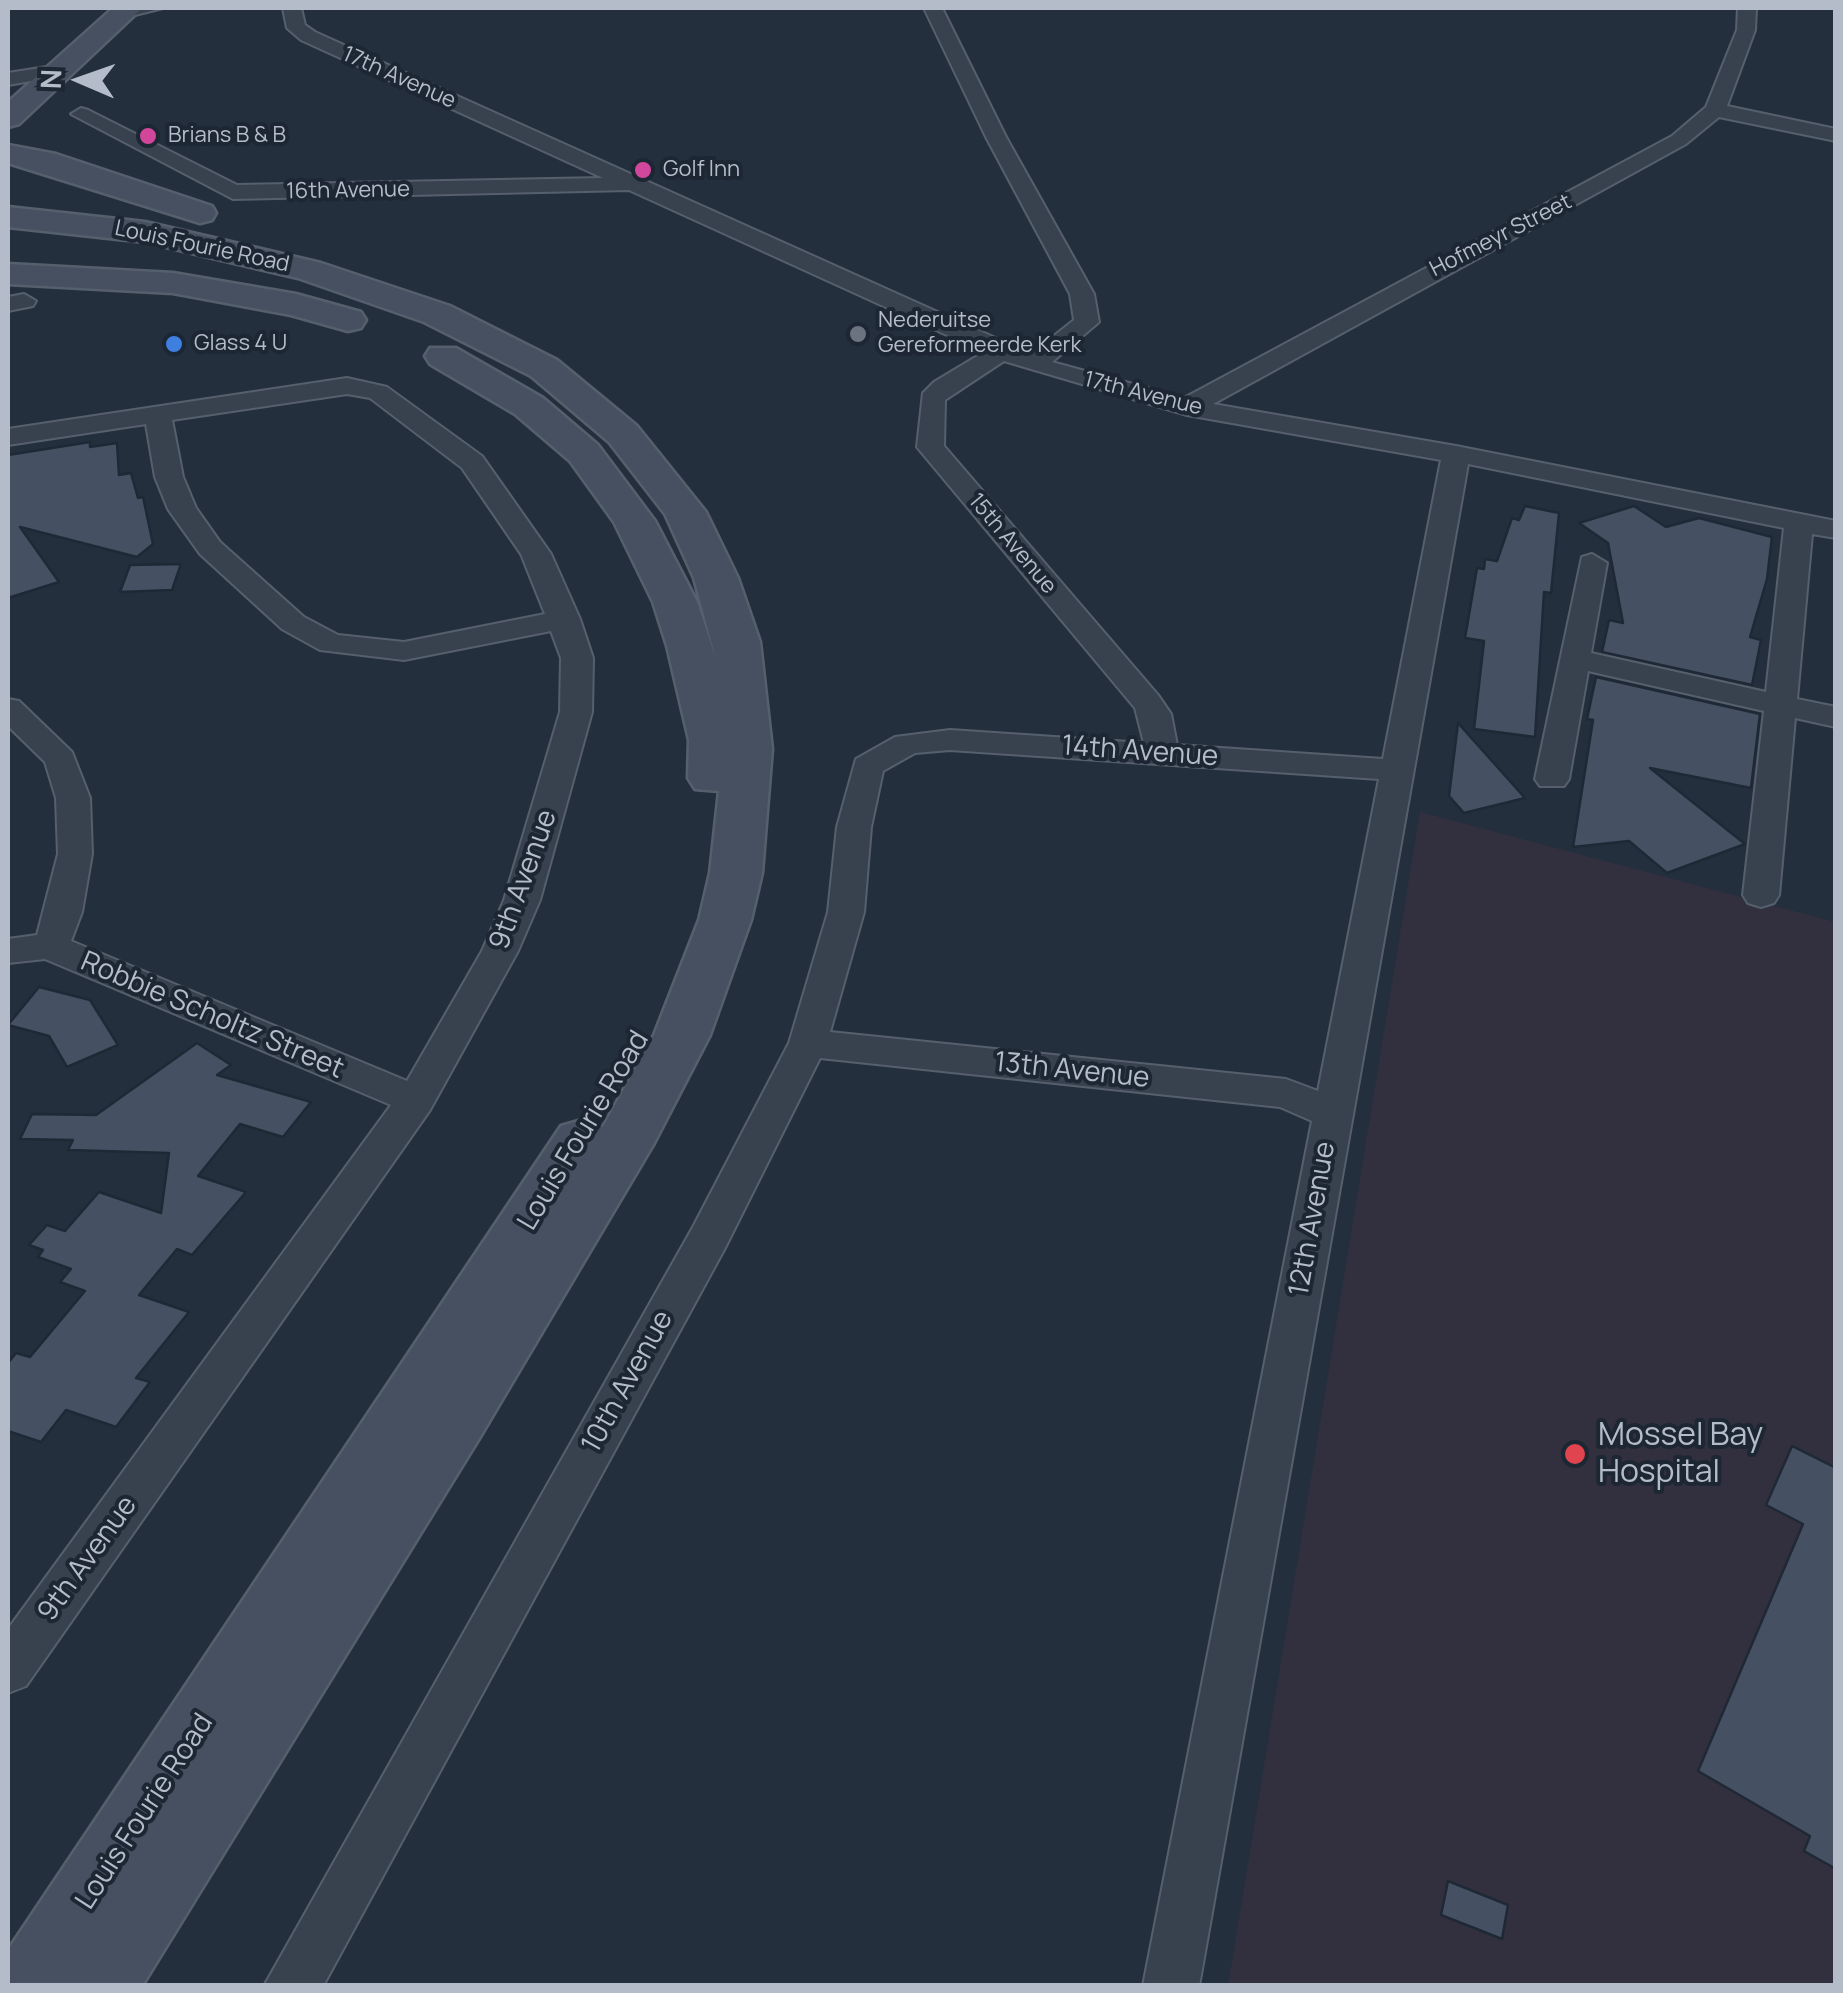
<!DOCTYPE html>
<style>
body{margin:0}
#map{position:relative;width:1843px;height:1993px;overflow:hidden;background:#242f3e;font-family:Manrope,sans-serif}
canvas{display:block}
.frame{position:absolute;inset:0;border:10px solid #b4bcc9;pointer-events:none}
.north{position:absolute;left:30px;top:30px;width:100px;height:100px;-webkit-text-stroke:8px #1d2633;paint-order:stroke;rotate:272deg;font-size:28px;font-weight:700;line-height:40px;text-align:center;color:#b4bcc9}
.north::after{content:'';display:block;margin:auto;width:35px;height:45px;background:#b4bcc9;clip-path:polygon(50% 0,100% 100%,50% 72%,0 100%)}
</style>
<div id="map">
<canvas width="1843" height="1993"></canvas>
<div class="frame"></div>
<div class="north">N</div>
</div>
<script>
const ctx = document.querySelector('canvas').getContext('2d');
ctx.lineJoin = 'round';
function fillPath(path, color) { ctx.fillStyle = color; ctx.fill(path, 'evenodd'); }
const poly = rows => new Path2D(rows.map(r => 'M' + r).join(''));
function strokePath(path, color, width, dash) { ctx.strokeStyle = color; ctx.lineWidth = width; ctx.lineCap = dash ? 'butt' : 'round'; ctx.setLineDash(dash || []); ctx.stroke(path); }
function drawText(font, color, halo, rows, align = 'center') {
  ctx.font = font + ' Manrope,sans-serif'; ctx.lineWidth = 8; ctx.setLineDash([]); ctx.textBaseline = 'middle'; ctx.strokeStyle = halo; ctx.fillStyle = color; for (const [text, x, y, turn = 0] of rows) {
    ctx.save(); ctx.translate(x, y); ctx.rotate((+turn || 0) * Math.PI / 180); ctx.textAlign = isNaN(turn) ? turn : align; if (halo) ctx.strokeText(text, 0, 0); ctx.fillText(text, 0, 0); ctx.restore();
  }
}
const medical = poly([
 [1420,812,1835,922,1835,1985,1228,1986]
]);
const building = poly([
 [90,442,90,447,117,443,119,475,131,473,138,498,143,497,153,544,137,557,20,527,59,582,8,598,8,455,90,442],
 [1525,506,1559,513,1551,593,1544,592,1535,737,1474,729,1484,641,1465,638,1477,568,1484,569,1485,559,1497,561,1512,518,1519,520,1525,506],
 [1634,506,1666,527,1699,518,1772,537,1767,579,1750,637,1761,640,1752,685,1602,652,1609,620,1623,623,1608,543,1579,523,1634,506],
 [181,564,172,590,120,592,130,565,181,564],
 [1596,677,1760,714,1751,788,1650,768,1745,844,1667,873,1629,841,1573,847,1593,720,1587,719,1596,677],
 [1458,723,1525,798,1464,813,1449,796,1458,723],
 [39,987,90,1000,118,1045,67,1067,49,1036,8,1025,39,987],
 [197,1043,231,1065,217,1075,311,1102,283,1137,240,1124,198,1176,246,1192,192,1255,177,1249,139,1295,189,1312,136,1378,150,1382,116,1427,66,1410,41,1442,8,1431,8,1363,16,1353,30,1357,85,1291,60,1282,71,1269,38,1257,43,1250,29,1245,47,1225,65,1231,99,1192,161,1213,169,1153,68,1150,73,1140,20,1139,32,1114,96,1115,197,1043],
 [1792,1446,1836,1468,1836,1869,1804,1851,1810,1836,1698,1771,1803,1524,1766,1505,1792,1446],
 [1448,1881,1508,1905,1502,1939,1441,1915,1448,1881]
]);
const street = poly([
 [116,8,163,8,123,18,114,12,116,8],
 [283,8,301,8,305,25,315,32,1031,354,1074,320,1070,294,986,137,924,8,942,8,1006,137,1094,294,1099,322,1052,362,1184,398,1672,136,1706,107,1737,30,1738,8,1756,8,1755,30,1727,106,1836,129,1836,141,1719,117,1686,144,1213,404,1456,446,1836,521,1836,538,1812,534,1797,699,1836,707,1836,727,1795,718,1779,895,1774,903,1761,907,1748,903,1743,895,1764,711,1588,671,1569,779,1564,786,1540,786,1535,779,1582,557,1592,554,1607,563,1591,653,1766,692,1784,528,1468,464,1199,1986,1143,1986,1312,1121,1280,1107,820,1058,725,1248,323,1986,264,1986,693,1227,789,1043,828,912,837,827,856,759,895,737,950,730,1144,743,1135,708,917,447,923,393,934,382,984,352,629,190,233,199,71,114,81,108,88,110,237,185,603,178,301,40,287,28,283,8],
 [1004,361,1187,415,1441,460,1383,759,1177,745,1171,714,1158,695,944,446,945,400,1004,361],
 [950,750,1379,779,1318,1091,1286,1079,830,1032,864,912,871,827,883,771,915,753,950,750],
 [59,65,69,71,66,75,8,85,8,73,59,65],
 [24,294,36,301,33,306,8,311,8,297,24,294],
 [347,378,387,387,482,456,551,554,580,619,593,658,592,712,540,900,518,951,430,1110,26,1686,8,1693,8,1629,391,1105,45,959,8,963,8,939,37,935,58,854,56,798,45,762,8,726,8,699,19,701,72,752,90,798,92,854,82,912,71,941,407,1081,482,951,504,900,560,712,561,658,551,631,404,660,320,650,282,629,200,554,168,509,155,477,146,424,8,445,8,429,347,378],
 [347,394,370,398,462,468,521,554,545,614,404,642,338,635,304,617,220,542,196,508,183,477,172,420,347,394]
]);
const secondary = poly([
 [113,8,142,8,19,124,8,127,8,102,113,8],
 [8,145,56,154,212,206,216,213,212,220,200,223,8,163,8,145],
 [8,207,145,222,321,263,450,306,557,360,637,426,706,512,738,578,760,642,772,749,762,873,751,920,710,1035,653,1145,480,1437,142,1986,8,1986,8,1950,561,1126,582,1120,603,1127,654,1035,699,920,710,873,719,791,695,789,688,778,689,740,667,646,653,602,614,522,570,461,515,414,430,364,425,356,430,348,456,348,543,398,598,445,655,521,697,602,716,659,694,578,665,514,609,442,531,376,424,322,298,278,145,242,8,227,8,207],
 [8,264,173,273,296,294,361,312,366,320,361,328,348,331,291,315,173,293,8,284,8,264]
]);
const markers = [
 [148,136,10,"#d1479c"],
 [643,170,10,"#d1479c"],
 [858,334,10,"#6b7280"],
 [174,344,10,"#3f7fe0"],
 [1575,1454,12,"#e0444e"]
];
const farStreetnames = [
 ["17th Avenue",399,78,24],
 ["16th Avenue",348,191,-1],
 ["Hofmeyr Street",1501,236,-27],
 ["Louis Fourie Road",202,247,12],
 ["17th Avenue",1143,394,14],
 ["15th Avenue",1012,544,50]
];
const farPoinames = [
 ["Brians B & B",168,136],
 ["Golf Inn",663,170],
 ["Nederuitse",878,321],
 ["Gereformeerde Kerk",878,346],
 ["Glass 4 U",194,344]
];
const streetNames = [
 ["14th Avenue",1140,752,4],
 ["9th Avenue",524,880,-70],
 ["Robbie Scholtz Street",212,1016,23],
 ["13th Avenue",1072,1071,6],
 ["Louis Fourie Road",584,1131,-59],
 ["12th Avenue",1313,1219,-80],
 ["10th Avenue",628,1382,-61],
 ["9th Avenue",88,1559,-54],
 ["Louis Fourie Road",145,1812,-57]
];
const nearPoinames = [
 ["Mossel Bay",1598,1436],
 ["Hospital",1598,1473]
];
fillPath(medical, '#32303f');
fillPath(building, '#455162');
strokePath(building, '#1f2835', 2.5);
strokePath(street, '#565f6c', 4);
strokePath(secondary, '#565f6c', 5);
fillPath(street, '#38414e');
fillPath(secondary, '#465061');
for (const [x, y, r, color] of markers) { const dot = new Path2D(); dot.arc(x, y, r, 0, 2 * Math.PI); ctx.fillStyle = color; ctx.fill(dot); strokePath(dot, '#1d2633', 4); }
drawText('22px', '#b4bcc9', '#1d2633', farStreetnames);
drawText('22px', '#b4bcc9', '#1d2633', farPoinames, 'left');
drawText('28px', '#b4bcc9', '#1d2633', streetNames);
drawText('32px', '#b4bcc9', '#1d2633', nearPoinames, 'left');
</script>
